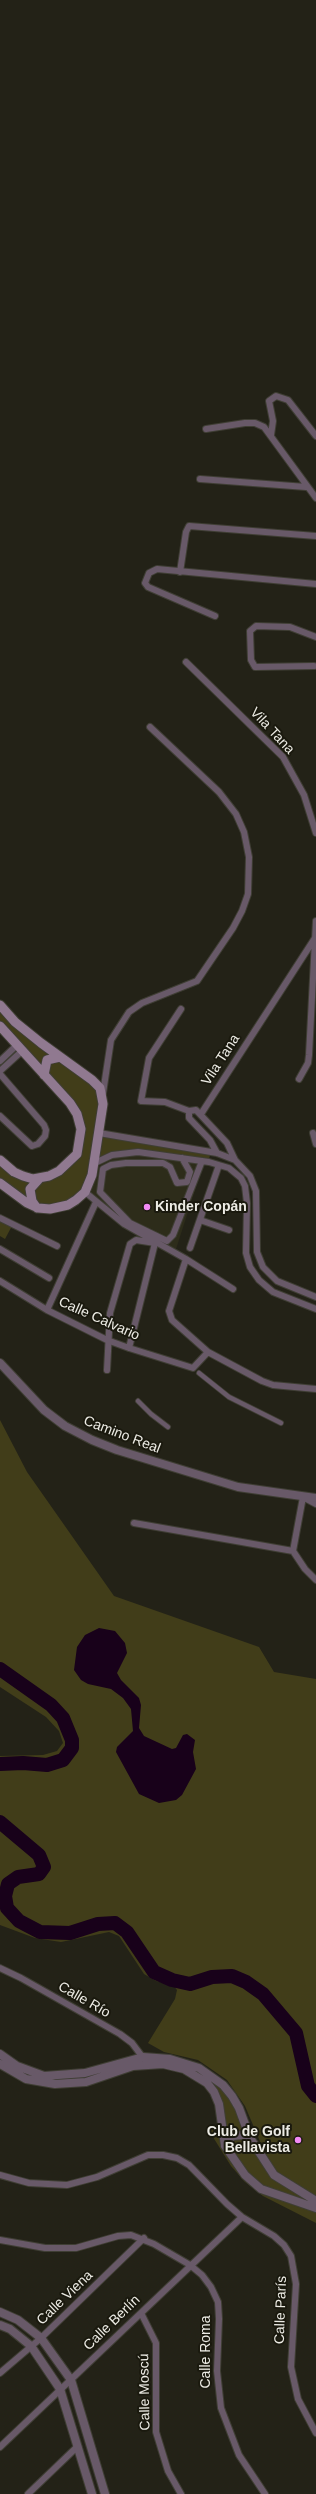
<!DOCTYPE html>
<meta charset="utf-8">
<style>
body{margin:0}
canvas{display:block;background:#232217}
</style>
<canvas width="316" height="2494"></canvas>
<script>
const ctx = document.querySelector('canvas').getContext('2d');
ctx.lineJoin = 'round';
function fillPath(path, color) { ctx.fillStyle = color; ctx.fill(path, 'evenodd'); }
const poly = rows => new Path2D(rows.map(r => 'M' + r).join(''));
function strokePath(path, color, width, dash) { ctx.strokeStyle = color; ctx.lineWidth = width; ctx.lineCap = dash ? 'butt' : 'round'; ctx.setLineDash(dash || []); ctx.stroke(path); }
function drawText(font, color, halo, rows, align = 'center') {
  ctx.font = font + ' Helvetica,sans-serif'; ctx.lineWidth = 4; ctx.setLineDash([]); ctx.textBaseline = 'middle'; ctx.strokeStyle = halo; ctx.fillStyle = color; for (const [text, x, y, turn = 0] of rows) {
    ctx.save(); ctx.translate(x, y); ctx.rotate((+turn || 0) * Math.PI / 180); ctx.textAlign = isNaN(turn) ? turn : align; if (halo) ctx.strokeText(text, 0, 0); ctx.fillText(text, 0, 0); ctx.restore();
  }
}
const built = poly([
 [122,1153,204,1162,176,1249,129,1225,85,1192,95,1163]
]);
const green = poly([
 [0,1005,100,1088,95,1163,76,1200,38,1208,0,1183,0,1160,23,1176,49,1176,77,1154,77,1114,0,1026],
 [100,1133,211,1152,208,1162,122,1153,96,1163],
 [0,1218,13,1224,5,1239,0,1236],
 [0,1420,27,1472,114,1596,259,1647,274,1672,316,1679,316,2196,276,2171,267,2158,245,2106,227,2080,198,2060,164,2052,148,2043,175,1999,177,1990,174,1986,156,1981,144,1974,119,1936,109,1932,61,1942,35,1938,0,1925,0,1756,43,1755,57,1751,63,1743,59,1731,46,1717,0,1687],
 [194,2067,231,2097,247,2134,237,2138,250,2140,263,2165,316,2203,316,2223,263,2196,245,2182,231,2166,208,2129,224,2128,222,2107,192,2071]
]);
const water = poly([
 [99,1628,115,1631,125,1643,127,1653,117,1673,121,1680,139,1698,141,1705,139,1728,144,1736,172,1749,176,1748,183,1735,187,1734,195,1740,193,1752,196,1769,182,1795,176,1800,159,1803,139,1794,116,1752,117,1747,133,1731,131,1709,123,1698,111,1689,88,1684,81,1680,74,1670,77,1647,85,1635]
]);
const river = poly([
 [0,1669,51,1705,63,1718,72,1740,72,1748,63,1760,47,1765,23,1763,0,1764],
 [0,1822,39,1855,44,1867,39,1874,18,1877,8,1884,5,1896,7,1908,19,1921,40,1932,70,1933,98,1924,115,1923,127,1932,154,1972,172,1980,190,1984,212,1977,232,1976,246,1982,263,1994,296,2033,308,2086,316,2096]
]);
const pedestrian = poly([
 [199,1373,229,1397,281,1423],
 [138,1401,151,1414,168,1427]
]);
const minor = poly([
 [206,429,245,423,255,423,264,427,316,498],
 [271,435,273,421,269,401,276,396,288,400,316,436],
 [200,479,306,487],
 [180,572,186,532,189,526,316,536],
 [215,616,148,587,145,583,149,573,157,569,316,584],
 [186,662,283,757,304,795,316,833],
 [314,666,255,667,251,660,250,631,256,626,290,627,316,637],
 [181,1009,149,1058,141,1101,165,1102,189,1111,196,1110,227,1143,235,1160],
 [0,1061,17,1045],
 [0,1071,22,1051],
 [0,1074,44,1125,46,1130,45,1136,38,1144,32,1146,0,1116],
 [299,1079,308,1063,309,1055,316,921],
 [103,1093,111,1040,129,1012,142,1003,197,981,233,928,242,911,248,894,249,857,244,832,236,814,219,792,150,727],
 [189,1111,189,1118,210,1140,217,1153],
 [201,1114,315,938],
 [99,1133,217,1153,235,1160,250,1176,256,1191,257,1252,263,1267,277,1281,316,1297],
 [313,1133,316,1144],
 [182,1158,190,1172,187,1182,177,1183,170,1167,163,1163,126,1163,111,1165,103,1169,100,1192,130,1223,167,1241,173,1235,202,1161],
 [95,1163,112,1155,138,1152,209,1162,229,1168,241,1178,245,1186,247,1203,246,1253,250,1267,259,1280,273,1292,316,1309],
 [85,1192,124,1224,186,1259,233,1289],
 [0,1218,57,1246],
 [200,1220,229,1230],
 [190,1248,219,1165],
 [0,1249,49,1278],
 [186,1259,169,1311,172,1320,208,1352,262,1381,273,1385,316,1389],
 [0,1281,47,1310,107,1340,129,1348,193,1368,208,1352],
 [47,1310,96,1202],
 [107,1370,110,1313,130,1244,136,1240,155,1243,129,1348],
 [316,1504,303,1497,293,1551,305,1569,316,1580],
 [134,1523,293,1551],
 [0,1968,21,1978,120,2034,132,2043,144,2059],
 [0,2175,29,2183,67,2185,97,2177,148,2155,163,2155,177,2158,189,2165,227,2204,242,2217,274,2236,284,2245,291,2256,296,2284,291,2367,298,2399,316,2433],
 [0,2240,45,2248,76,2248,118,2236,131,2235,154,2244,190,2265,202,2275,211,2287,218,2302,219,2319,217,2371,221,2408,239,2455,265,2494],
 [141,2313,156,2343,156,2432,168,2471,181,2494],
 [0,2373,41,2338,144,2238],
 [0,2447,242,2217],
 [28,2494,78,2446]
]);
const tertiary = poly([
 [0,1363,44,1410,65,1426,92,1440,117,1450,238,1487,316,1498],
 [0,2054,17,2066,44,2076,85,2073,143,2057,170,2059,199,2068,223,2085,232,2096,239,2108,250,2138,274,2175,316,2201],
 [0,2064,26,2079,55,2084,86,2082,133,2066,163,2064,184,2069,207,2083,214,2092,219,2104,225,2146,245,2175,261,2189,316,2208],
 [225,2146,232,2136,244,2135,250,2138],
 [0,2312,18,2320,41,2338,71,2380,105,2494],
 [0,2325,10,2329,31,2346,60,2389,92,2494]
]);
const secondary = poly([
 [0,1005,15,1022,41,1043,92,1080,100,1088,103,1104,92,1175,85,1192,76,1200,68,1205,50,1209,38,1208,27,1203,0,1183],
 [0,1026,70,1103,77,1114,81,1129,77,1154,59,1171,49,1176,33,1179,23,1176,14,1172,0,1160],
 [44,1075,47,1060,60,1057],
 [37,1208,32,1201,30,1189,39,1179]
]);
const markers = [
 [147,1207,4,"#f18af4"],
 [298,2140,4,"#f18af4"]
];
const streetNames = [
 ["Vila Tana",272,731,47],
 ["Vila Tana",221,1060,-57],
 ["Calle Calvario",99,1319,24],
 ["Camino Real",122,1435,21],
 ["Calle Río",84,2000,30],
 ["Calle Viena",65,2298,-44],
 ["Calle París",281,2310,-88],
 ["Calle Berlín",112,2323,-44],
 ["Calle Roma",206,2352,-90],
 ["Calle Moscú",145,2392,-91]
];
const poiNames = [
 ["Kinder Copán",155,1207],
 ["Club de Golf",290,2132,"right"],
 ["Bellavista",290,2148,"right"]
];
fillPath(built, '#2d2c1a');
fillPath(green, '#413d19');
fillPath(water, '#18011a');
strokePath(river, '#18011a', 14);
strokePath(pedestrian, '#3f3e34', 6);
strokePath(minor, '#3f3e34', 8);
strokePath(tertiary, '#3f3e34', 10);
strokePath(secondary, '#3f3e34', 11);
strokePath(pedestrian, '#685968', 4.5);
strokePath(minor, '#685968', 6);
strokePath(tertiary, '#685968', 8);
strokePath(secondary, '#907990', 9);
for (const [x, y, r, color] of markers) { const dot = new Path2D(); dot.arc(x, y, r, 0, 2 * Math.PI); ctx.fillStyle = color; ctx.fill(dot); strokePath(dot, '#1a190e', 1.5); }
drawText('14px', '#edece5', '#1a190e', streetNames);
drawText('bold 14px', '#edece5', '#1a190e', poiNames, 'left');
</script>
